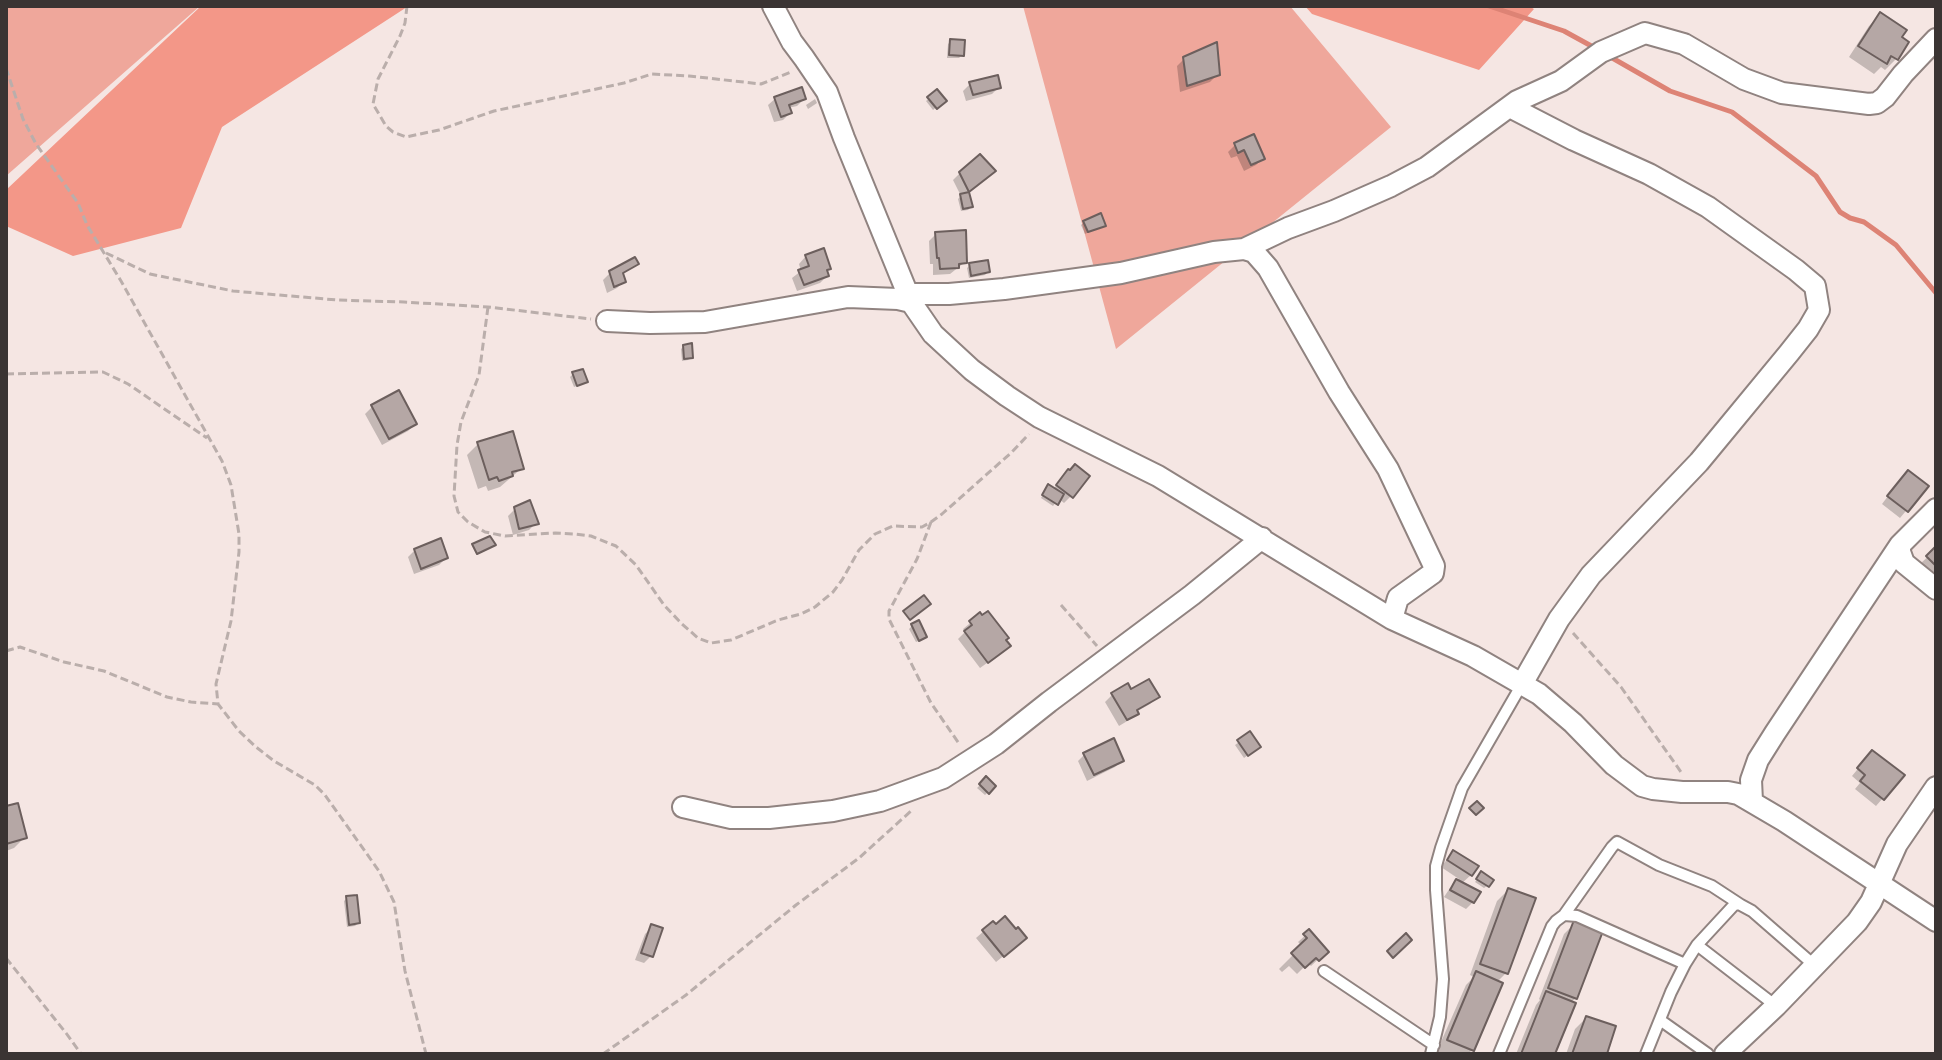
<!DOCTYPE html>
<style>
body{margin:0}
#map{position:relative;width:1942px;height:1060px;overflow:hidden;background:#f5e6e3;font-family:"Space Grotesk",sans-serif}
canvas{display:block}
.frame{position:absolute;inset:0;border:8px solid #3a3433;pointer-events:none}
</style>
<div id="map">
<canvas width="1942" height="1060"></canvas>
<div class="frame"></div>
</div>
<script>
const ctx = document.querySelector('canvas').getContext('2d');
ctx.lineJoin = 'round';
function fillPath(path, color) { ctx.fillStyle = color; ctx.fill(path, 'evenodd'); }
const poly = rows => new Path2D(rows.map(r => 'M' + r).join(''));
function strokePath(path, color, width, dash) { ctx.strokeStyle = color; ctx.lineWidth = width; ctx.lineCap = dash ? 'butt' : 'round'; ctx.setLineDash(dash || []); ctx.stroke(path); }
const green = poly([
 [6,6,200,6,6,176],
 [1023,6,1290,6,1391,127,1116,349]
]);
const forest = poly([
 [201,6,407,7,222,127,181,228,73,256,6,226,6,190],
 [1305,6,1529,6,1534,9,1479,70,1312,14]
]);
const shadow = poly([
 [1880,15,1899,38,1906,43,1896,59,1885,70,1881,67,1874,74,1849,57,1869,26],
 [951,41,962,55,959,58,947,58,948,44],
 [1184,59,1218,74,1210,82,1180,92,1177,66],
 [970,84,999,87,992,94,966,101,963,91],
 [937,92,944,101,933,110,926,101],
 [776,98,804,99,797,106,788,108,790,113,783,120,774,122,768,105],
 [815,99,817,103,808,109,806,105],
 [1235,145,1263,158,1256,165,1244,171,1237,156,1231,158,1228,152],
 [960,173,986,178,967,193,971,207,968,210,961,211,958,199,961,196,953,180],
 [1084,222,1103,225,1085,234,1081,225],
 [936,234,965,262,950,274,933,275,933,264,930,264,929,241],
 [806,256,829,268,826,272,827,276,820,283,797,291,792,278,801,271,799,264],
 [636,264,622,275,624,281,617,288,607,293,603,280,610,273],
 [970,265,988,272,985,275,969,278,967,268],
 [684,346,691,357,688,360,682,361,681,349],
 [573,374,586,382,574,387,570,377],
 [372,407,415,424,408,431,382,445,365,414],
 [478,444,522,468,500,487,488,491,486,486,478,489,467,455],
 [1061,478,1071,496,1064,503,1059,499,1053,506,1041,498,1046,490,1053,490],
 [1901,479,1926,487,1900,518,1882,504],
 [515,509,536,523,529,530,513,535,508,516],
 [1936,549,1936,574,1933,577,1920,564],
 [415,550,446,558,439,565,414,574,408,557],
 [980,615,1001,653,980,668,958,639,965,632,963,629],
 [912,626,921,640,916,642,909,629],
 [1131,692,1157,697,1150,704,1136,712,1129,720,1119,726,1105,702,1112,695],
 [1250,734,1256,749,1244,758,1235,745],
 [1085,754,1122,760,1115,767,1087,781,1078,761],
 [1866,759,1902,776,1876,806,1855,789,1860,783,1852,776],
 [986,779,994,786,985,795,977,788],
 [6,808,25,837,14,848,6,851],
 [1453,852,1471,875,1461,884,1473,902,1466,909,1444,897,1450,888,1459,879,1441,867],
 [1479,877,1487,886,1484,888,1475,882],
 [1508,890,1506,973,1497,982,1500,984,1472,1050,1468,1054,1444,1054,1437,1051,1466,985,1474,977,1470,975,1497,901],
 [347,898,358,923,355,926,347,927,344,901],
 [993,923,1017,945,996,962,976,938],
 [1575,923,1576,998,1570,1003,1553,1054,1516,1054,1536,1005,1540,1000,1539,999,1564,934],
 [652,927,651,956,644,963,635,960,645,934],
 [1309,932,1327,951,1311,966,1308,963,1297,974,1289,966,1282,972,1279,969,1302,946,1298,942],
 [1586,1018,1604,1054,1566,1054,1575,1029]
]);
const stream = poly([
 [1489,6,1564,31,1595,48],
 [1607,55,1670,91,1732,112,1816,176,1840,212,1850,218,1864,222,1896,245,1936,293]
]);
const building = poly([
 [1880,12,1907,30,1902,37,1909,42,1898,60,1891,56,1887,64,1858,46,1880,12],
 [950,39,965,40,964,56,949,55,950,39],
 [1217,42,1220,75,1187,86,1183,57,1217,42],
 [998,75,1001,88,973,95,969,82,998,75],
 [802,87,806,99,789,105,792,113,781,117,774,97,802,87],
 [937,89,947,101,937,109,927,97,937,89],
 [1254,134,1265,159,1251,165,1244,150,1238,153,1234,143,1254,134],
 [980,154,996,171,969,192,959,172,980,154],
 [969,192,973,207,963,209,960,194,969,192],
 [1101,213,1106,226,1088,232,1083,221,1101,213],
 [966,230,967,263,959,264,959,268,940,269,939,258,937,258,935,232,966,230],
 [824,248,831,269,827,270,829,276,804,285,798,270,809,266,805,255,824,248],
 [635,257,639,264,623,273,626,282,614,287,609,271,635,257],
 [988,260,990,272,971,276,969,263,988,260],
 [692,343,693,358,684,359,683,345,692,343],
 [583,369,588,382,577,386,572,372,583,369],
 [399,390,417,424,389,439,371,405,399,390],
 [513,431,524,469,512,472,513,476,499,481,497,477,489,480,477,442,513,431],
 [1075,464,1090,476,1073,498,1056,485,1068,469,1070,470,1075,464],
 [1908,470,1929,486,1908,512,1887,496,1908,470],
 [1048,484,1064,494,1058,505,1042,495,1048,484],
 [530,500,539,524,519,529,514,507,530,500],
 [490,536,496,545,477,554,472,544,490,536],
 [441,538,448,558,421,569,414,549,441,538],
 [1936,546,1936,566,1926,556,1936,546],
 [924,595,931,604,910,620,903,611,924,595],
 [988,611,1009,638,1006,640,1011,646,988,663,964,631,972,625,969,621,980,612,982,615,988,611],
 [919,620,927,637,919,641,911,624,919,620],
 [1149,679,1160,697,1137,710,1139,714,1127,720,1111,693,1128,683,1131,689,1149,679],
 [1250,731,1261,747,1248,756,1237,740,1250,731],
 [1114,738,1124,761,1094,775,1083,753,1114,738],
 [1872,750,1905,775,1884,800,1860,781,1865,775,1857,768,1872,750],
 [986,776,996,786,989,794,979,784,986,776],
 [1477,801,1484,808,1476,815,1469,808,1477,801],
 [18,803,27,838,6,844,6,806,18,803],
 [1453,850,1479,866,1472,876,1447,860,1453,850],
 [1481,871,1494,880,1489,887,1476,879,1481,871],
 [1456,879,1481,892,1474,903,1450,890,1456,879],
 [1508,888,1536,898,1508,974,1480,964,1508,888],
 [357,895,360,923,349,925,346,896,357,895],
 [1005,916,1016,929,1018,927,1027,938,1004,957,982,930,993,921,996,924,1005,916],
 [1574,920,1603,931,1577,999,1548,988,1574,920],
 [651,924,663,928,653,957,641,953,651,924],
 [1309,929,1329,952,1319,961,1316,958,1305,968,1291,953,1307,938,1303,934,1309,929],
 [1406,933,1412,940,1393,958,1387,951,1406,933],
 [1476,971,1503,983,1474,1051,1447,1040,1476,971],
 [1546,991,1576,1003,1555,1054,1521,1054,1546,991],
 [1586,1016,1616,1026,1607,1054,1572,1054,1586,1016]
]);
const path = poly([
 [407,6,405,23,400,36,378,79,373,104,386,126,393,132,406,137,439,130,494,111,624,83,652,74,689,76,761,84,791,72],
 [6,68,23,119,36,144,78,203,87,225,121,281,222,461,231,485,239,534,239,552,231,621,216,684,218,704,239,731,256,747,274,761,315,785,325,795,379,871,394,902,405,971,426,1054],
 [106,253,150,274,233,291,337,300,404,302,488,307,591,319],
 [488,307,479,375,461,422,457,445,454,496,458,512,468,522,485,532,505,536,555,533,575,534,591,536,616,546,636,565,664,605,682,624,698,638,711,643,731,640,778,620,801,614,815,607,833,592,842,580,859,550,875,534,893,526,922,527,931,522,942,514,1012,452,1029,434],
 [6,374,103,372,128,384,207,438],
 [931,522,917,559,889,611,889,619,931,703,960,745],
 [1061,605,1097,646],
 [1573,633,1621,687,1681,772],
 [6,651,20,647,64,662,104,671,167,697,191,702,218,704],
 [6,958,66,1033,81,1054],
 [603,1054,686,995,796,905,859,858,911,811]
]);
const lane = poly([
 [1564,915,1612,847,1617,842,1659,865,1712,886,1741,905],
 [1697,945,1776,1006],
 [1324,971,1434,1045],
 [1660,1020,1708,1054],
 [1431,1054,1440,1017,1443,979,1436,890,1436,866,1441,848,1462,788,1522,684],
 [1499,1054,1552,926,1556,921,1564,915,1577,916,1685,964],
 [1646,1054,1671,992,1685,964,1697,945,1734,905,1739,904,1752,911,1814,965]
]);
const street = poly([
 [773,6,792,42,804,58,827,92,844,138,911,302,933,334,972,370,1007,396,1039,417,1158,476,1392,619,1473,656,1539,694,1573,723,1614,765,1642,786,1653,789,1682,792,1728,792,1738,794,1784,821,1936,921],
 [1510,107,1574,140,1649,174,1708,207,1796,270,1815,286,1819,310,1808,329,1789,353,1699,462,1591,575,1559,619,1522,684],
 [1244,249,1288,228,1334,211,1391,186,1427,167,1517,101,1561,81,1601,52,1645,33,1684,44,1744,79,1782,93,1869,104,1877,103,1885,97,1903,74,1936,39],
 [907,294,949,294,1004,289,1121,273,1214,252,1244,249,1254,252,1268,268,1339,392,1388,469,1434,566,1433,573,1398,598,1392,619],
 [607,321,650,323,705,322,848,297,898,299,911,302],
 [1900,545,1900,552,1904,563,1936,589],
 [1752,801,1751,780,1758,760,1775,733,1900,545,1936,509],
 [683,807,731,818,769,818,833,811,880,801,943,778,996,744,1049,702,1192,595,1262,538],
 [1725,1054,1776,1006,1857,922,1871,902,1897,844,1936,787]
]);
fillPath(green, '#efa79b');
fillPath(forest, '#f39788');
fillPath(shadow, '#0003');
strokePath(stream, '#dd8375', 5);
fillPath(building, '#b5a7a5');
strokePath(building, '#6c5f5d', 2);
strokePath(lane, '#908380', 14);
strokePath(street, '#908380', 24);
strokePath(path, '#baaeab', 3, [8, 4]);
strokePath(lane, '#fff', 10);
strokePath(street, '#fff', 20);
</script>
